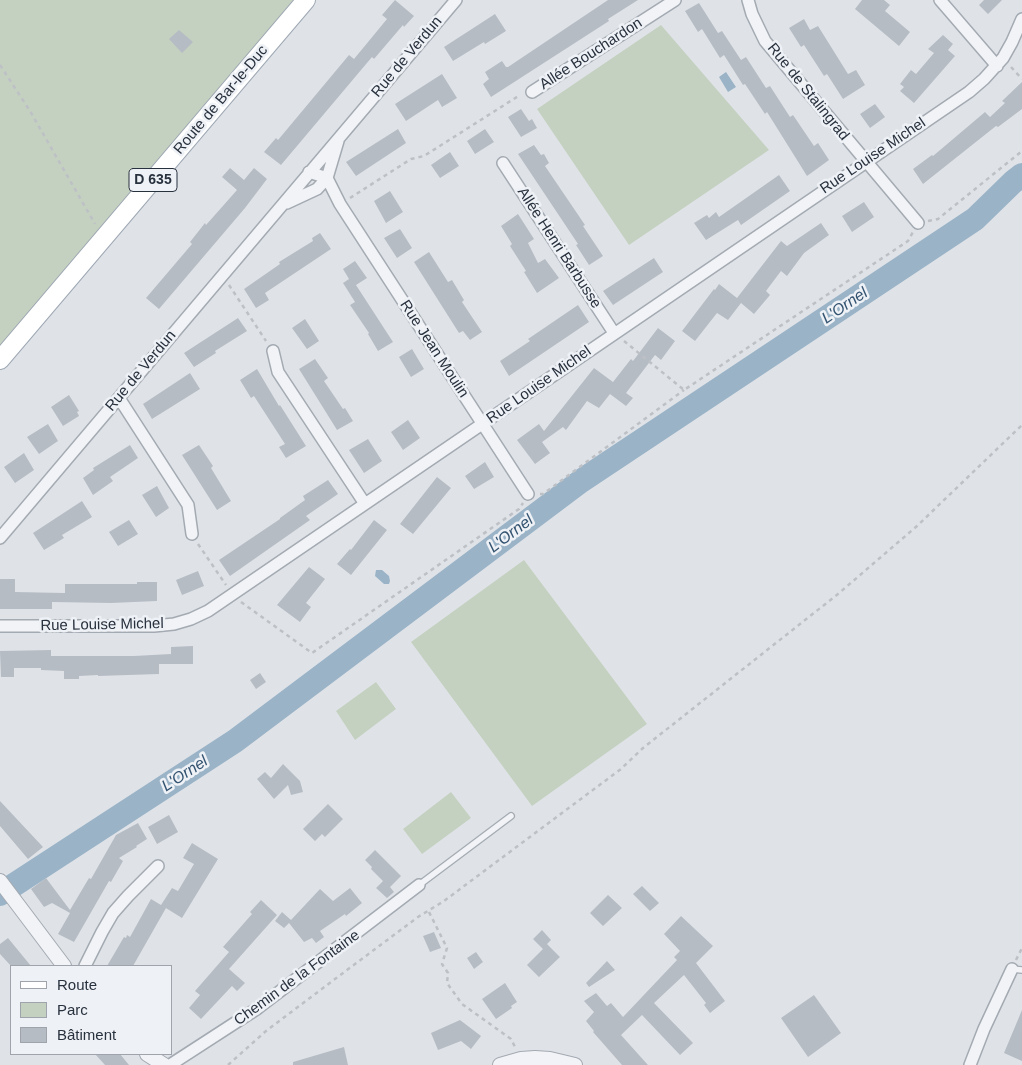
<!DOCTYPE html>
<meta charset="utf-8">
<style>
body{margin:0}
#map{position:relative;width:1022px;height:1065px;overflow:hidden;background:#dfe3e8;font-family:Helvetica,sans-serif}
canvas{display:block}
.legend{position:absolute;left:10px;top:965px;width:162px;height:90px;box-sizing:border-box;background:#eef1f5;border:1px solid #9fa4ac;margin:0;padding:6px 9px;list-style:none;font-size:15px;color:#28313e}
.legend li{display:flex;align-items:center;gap:10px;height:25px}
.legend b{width:25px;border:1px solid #9fa4ac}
</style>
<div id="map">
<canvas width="1022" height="1065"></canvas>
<ul class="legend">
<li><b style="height:6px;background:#fff"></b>Route</li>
<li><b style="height:14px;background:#c5d1c0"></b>Parc</li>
<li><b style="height:14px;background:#b6bcc4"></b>Bâtiment</li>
</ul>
</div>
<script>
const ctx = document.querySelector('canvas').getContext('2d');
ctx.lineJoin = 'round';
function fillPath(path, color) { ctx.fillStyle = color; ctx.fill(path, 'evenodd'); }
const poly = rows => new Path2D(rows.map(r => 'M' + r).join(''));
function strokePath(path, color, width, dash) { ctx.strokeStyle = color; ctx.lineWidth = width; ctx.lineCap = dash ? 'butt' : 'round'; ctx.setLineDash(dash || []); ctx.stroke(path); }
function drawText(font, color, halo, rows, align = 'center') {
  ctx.font = font + ' Helvetica,sans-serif'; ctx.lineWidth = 5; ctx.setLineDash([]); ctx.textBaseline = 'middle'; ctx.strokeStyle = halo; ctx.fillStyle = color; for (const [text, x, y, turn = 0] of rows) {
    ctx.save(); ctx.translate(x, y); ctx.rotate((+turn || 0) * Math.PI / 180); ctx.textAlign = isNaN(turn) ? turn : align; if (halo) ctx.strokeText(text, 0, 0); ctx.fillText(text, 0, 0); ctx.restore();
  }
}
const green = poly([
 [0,0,315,0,0,366],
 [661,25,769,150,629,245,537,109],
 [524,560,647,724,532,806,411,642],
 [376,682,396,709,355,740,336,711],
 [451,792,471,818,422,854,403,829]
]);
const water = poly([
 [726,72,736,87,728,92,719,77],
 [376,570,382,570,389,576,390,581,389,584,384,584,375,576]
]);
const river = poly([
 [0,894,235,741,581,481,975,219,1013,182,1022,175]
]);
const building = poly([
 [395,0,414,16,404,27,403,25,374,59,372,57,281,165,264,152,276,138,278,140,349,55,354,59,387,19,382,15],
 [608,0,638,0,608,19,609,21,491,97,483,84,489,79,485,72,502,61,506,67,508,67],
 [862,0,884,0,890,5,885,11,910,32,899,46,855,9],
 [984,0,1002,0,988,14,979,5],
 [699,3,718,33,722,31,741,60,746,57,766,88,770,86,790,117,793,115,814,146,818,143,829,160,807,176,767,112,765,114,745,84,743,85,724,55,720,58,702,29,698,32,685,11],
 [495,14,506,31,485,44,484,42,453,61,444,47],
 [804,19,810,30,818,26,848,74,856,70,865,85,843,99,827,74,824,76,804,45,801,47,789,28],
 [179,30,193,42,182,53,169,39],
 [943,35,953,44,948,50,955,56,914,103,900,91,904,87,900,84,911,70,916,74,934,53,928,49],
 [442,74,457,98,442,107,438,100,406,121,395,104],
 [1022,82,1022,109,998,127,996,126,923,184,913,169,932,155,933,156,985,112,990,117,1005,103,1002,101],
 [875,104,885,117,870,128,860,114],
 [521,109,529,121,532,119,537,128,521,137,508,117],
 [398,129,406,143,356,176,346,162],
 [485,129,494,142,475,154,467,141],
 [534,145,541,155,544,154,549,163,545,166,585,225,583,226,603,256,589,265,576,245,578,244,518,154],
 [450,152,459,166,440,178,431,165],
 [230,168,244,180,254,168,267,179,245,208,159,309,146,298,192,244,190,242,205,223,206,225,237,190,222,177],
 [779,175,790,191,741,225,738,220,706,240,694,223,707,215,709,218,716,212,719,217],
 [390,191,403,212,386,223,374,201],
 [864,202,874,217,852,232,842,216],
 [518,214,534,239,528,243,538,263,545,259,559,278,537,293,524,272,526,271,510,246,512,244,501,226],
 [821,223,829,235,804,253,787,276,781,271,766,291,770,295,754,314,741,303,728,320,717,313,695,341,682,331,714,289,715,290,719,284,737,298,781,241,787,246],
 [400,229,412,248,397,258,384,238],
 [320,233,331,249,265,293,269,300,256,308,244,289,280,264,279,262,313,241,312,238],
 [429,252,448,282,452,280,464,300,462,302,482,332,470,340,463,331,459,333,414,262],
 [654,258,663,272,613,305,603,291],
 [355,261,367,278,356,285,393,342,378,351,368,334,369,333,350,305,355,302,343,283,349,279,343,269],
 [578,305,589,322,509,376,500,361,530,341,528,339],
 [238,318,247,331,215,351,216,353,194,367,184,353],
 [305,319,319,341,307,349,292,328],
 [658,328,675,341,661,360,655,355,626,393,633,398,626,406,610,394,599,408,587,401,566,430,563,427,542,442,550,453,535,464,517,440,539,424,544,431,594,368,613,382,631,359,633,361],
 [412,349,424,369,411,377,399,357],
 [315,359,328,378,324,381,343,409,345,408,353,421,337,430,299,369],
 [257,369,279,406,280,405,306,446,286,458,279,447,285,444,254,396,251,398,240,380],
 [190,373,200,389,152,419,143,404],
 [69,395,79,411,77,412,79,416,63,426,51,407],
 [408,420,420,438,403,450,391,432],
 [48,424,58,441,39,454,27,437],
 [368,439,382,461,364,473,349,450],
 [130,445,138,458,110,477,113,481,93,495,83,478,94,470,93,468],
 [199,445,213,466,211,468,231,501,217,510,182,455],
 [24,453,34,470,15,483,4,467],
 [485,462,494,477,474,489,465,476],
 [437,477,451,488,413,534,400,524],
 [328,480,338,494,306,516,310,520,230,576,219,560,280,519,280,518,305,500,303,496],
 [157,486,169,508,156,517,142,495],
 [82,501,92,517,62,535,64,538,44,550,33,533],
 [129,520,138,534,118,546,109,532],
 [374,520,387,530,351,575,337,564,350,549,351,550],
 [309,567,325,579,306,603,311,607,300,622,277,605],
 [198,571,204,586,182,595,176,580],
 [0,579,15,579,15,592,65,593,65,584,137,584,137,582,157,582,157,601,111,603,52,602,52,609,0,609],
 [193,646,193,664,159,664,159,674,98,676,98,675,79,676,79,679,64,679,64,671,41,670,41,668,14,668,14,677,1,677,0,651,51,650,51,656,134,656,171,654,171,647],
 [260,673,266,682,256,689,250,680],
 [283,764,300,781,303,792,291,795,288,785,274,799,257,779,265,772,271,778],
 [0,801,43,847,28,859,0,826],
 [328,804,343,819,325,837,322,834,315,841,303,829],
 [169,815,178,832,157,844,148,827],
 [138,823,147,839,136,846,137,847,119,858,123,861,111,882,109,881,74,942,58,934,70,913,52,903,44,907,31,889,46,878,70,910,89,878,91,879,116,835],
 [192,843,218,859,182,918,161,905,172,888,178,891,194,864,183,858],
 [375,850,401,876,390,887,394,892,387,898,376,888,383,881,371,869,372,867,365,860],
 [642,886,659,903,650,911,633,894],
 [350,888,362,903,346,916,345,914,320,931,324,937,316,943,312,938,304,942,289,923,284,928,275,921,282,912,291,920,320,889,333,901],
 [608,895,622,908,603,926,590,913],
 [151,899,166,908,133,966,107,966,124,937,126,938,127,935,130,937],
 [261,900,277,915,229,969,245,983,237,991,232,986,201,1019,189,1008,200,995,195,991,229,952,223,947,252,914,250,912],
 [681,916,713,946,696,963,725,1001,710,1013,704,1005,706,1003,684,975,654,1003,693,1043,680,1055,642,1015,621,1035,648,1065,622,1065,593,1032,594,1031,586,1021,594,1012,584,1001,596,993,607,1006,611,1003,623,1017,677,960,674,957,680,951,664,934],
 [542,930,551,940,547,944,560,957,539,977,527,965,543,949,533,939],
 [434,932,441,948,430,952,423,936],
 [8,938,31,966,11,966,0,954,0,944],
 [476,952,483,962,474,969,467,958],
 [607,961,615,970,589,987,586,983],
 [505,983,517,1002,511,1006,512,1008,496,1019,482,999],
 [814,995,841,1033,808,1057,781,1018],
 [1022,1010,1022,1061,1004,1053],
 [460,1020,481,1036,471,1049,461,1041,438,1050,431,1033],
 [344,1047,348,1065,293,1065,293,1062],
 [95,1054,120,1054,129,1065,105,1065]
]);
const path = poly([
 [0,65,30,111,95,224],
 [1011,67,1022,79],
 [350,198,411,159,424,156,520,95],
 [928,221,938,219,1022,151],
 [229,285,266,341],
 [624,341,684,390,908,241,913,232],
 [540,494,543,494,684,390],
 [198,544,226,585],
 [241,602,312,653,519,509,523,503],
 [429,912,447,948,442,964,448,973,447,983,462,1004,511,1039,515,1047],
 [1016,960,1022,948],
 [228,1065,266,1031,347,970,418,917,444,901,621,769,643,748,838,594,917,526,1022,425]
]);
const service = poly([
 [419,885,511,816],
 [1012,969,1022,970]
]);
const minor = poly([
 [748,0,752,14,765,41,918,223],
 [940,0,997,66],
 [532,92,675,0],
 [503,163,614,333],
 [309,172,327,178,340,204,528,494],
 [287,203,317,189,327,178,338,141],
 [273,351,278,372,365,504],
 [119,398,188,505,192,534],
 [0,538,456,0],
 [0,626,154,626,174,624,191,619,208,611,969,92,984,79,1003,58,1012,42,1022,19],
 [85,966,102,932,113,913,128,896,158,866],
 [170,1065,258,1008,419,885],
 [970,1065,984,1029,1012,969]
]);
const tertiary = poly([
 [0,881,64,966],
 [147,1054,164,1065],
 [500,1065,521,1059,535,1058,550,1059,575,1065]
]);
const primary = poly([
 [0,360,306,0]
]);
const shields = [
 [153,180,48]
];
const shieldNames = [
 ["D 635",153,180]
];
const streetNames = [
 ["Allée Bouchardon",591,54,-33],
 ["Rue de Verdun",407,57,-50],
 ["Rue de Stalingrad",808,92,51],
 ["Route de Bar-le-Duc",221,100,-50],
 ["Rue Louise Michel",873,156,-34],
 ["Allée Henri Barbusse",559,248,57],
 ["Rue Jean Moulin",434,349,57],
 ["Rue de Verdun",141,371,-50],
 ["Rue Louise Michel",539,385,-35],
 ["Rue Louise Michel",102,625,-1],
 ["Chemin de la Fontaine",297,978,-36]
];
const waterNames = [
 ["L'Ornel",845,306,-34],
 ["L'Ornel",511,534,-37],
 ["L'Ornel",185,774,-33]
];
fillPath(green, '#c5d1c0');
fillPath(water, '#9ab3c7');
strokePath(river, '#9ab3c7', 24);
fillPath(building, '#b6bcc4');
strokePath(service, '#a4aab2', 8);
strokePath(minor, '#a4aab2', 14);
strokePath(tertiary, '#a4aab2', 16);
strokePath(primary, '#9ea8b3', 20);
strokePath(path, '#bdc1c6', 2.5, [4, 4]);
strokePath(service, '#f1f3f6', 5.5);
strokePath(minor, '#f1f3f6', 11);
strokePath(tertiary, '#f1f3f6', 14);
strokePath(primary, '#fff', 18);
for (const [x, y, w] of shields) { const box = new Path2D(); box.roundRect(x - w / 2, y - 11.5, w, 23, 4); ctx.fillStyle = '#eef1f5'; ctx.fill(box); strokePath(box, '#28313e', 1); }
drawText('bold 14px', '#28313e', null, shieldNames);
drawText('15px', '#28313e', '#eef1f5', streetNames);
drawText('italic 16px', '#335371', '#eef1f5', waterNames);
</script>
